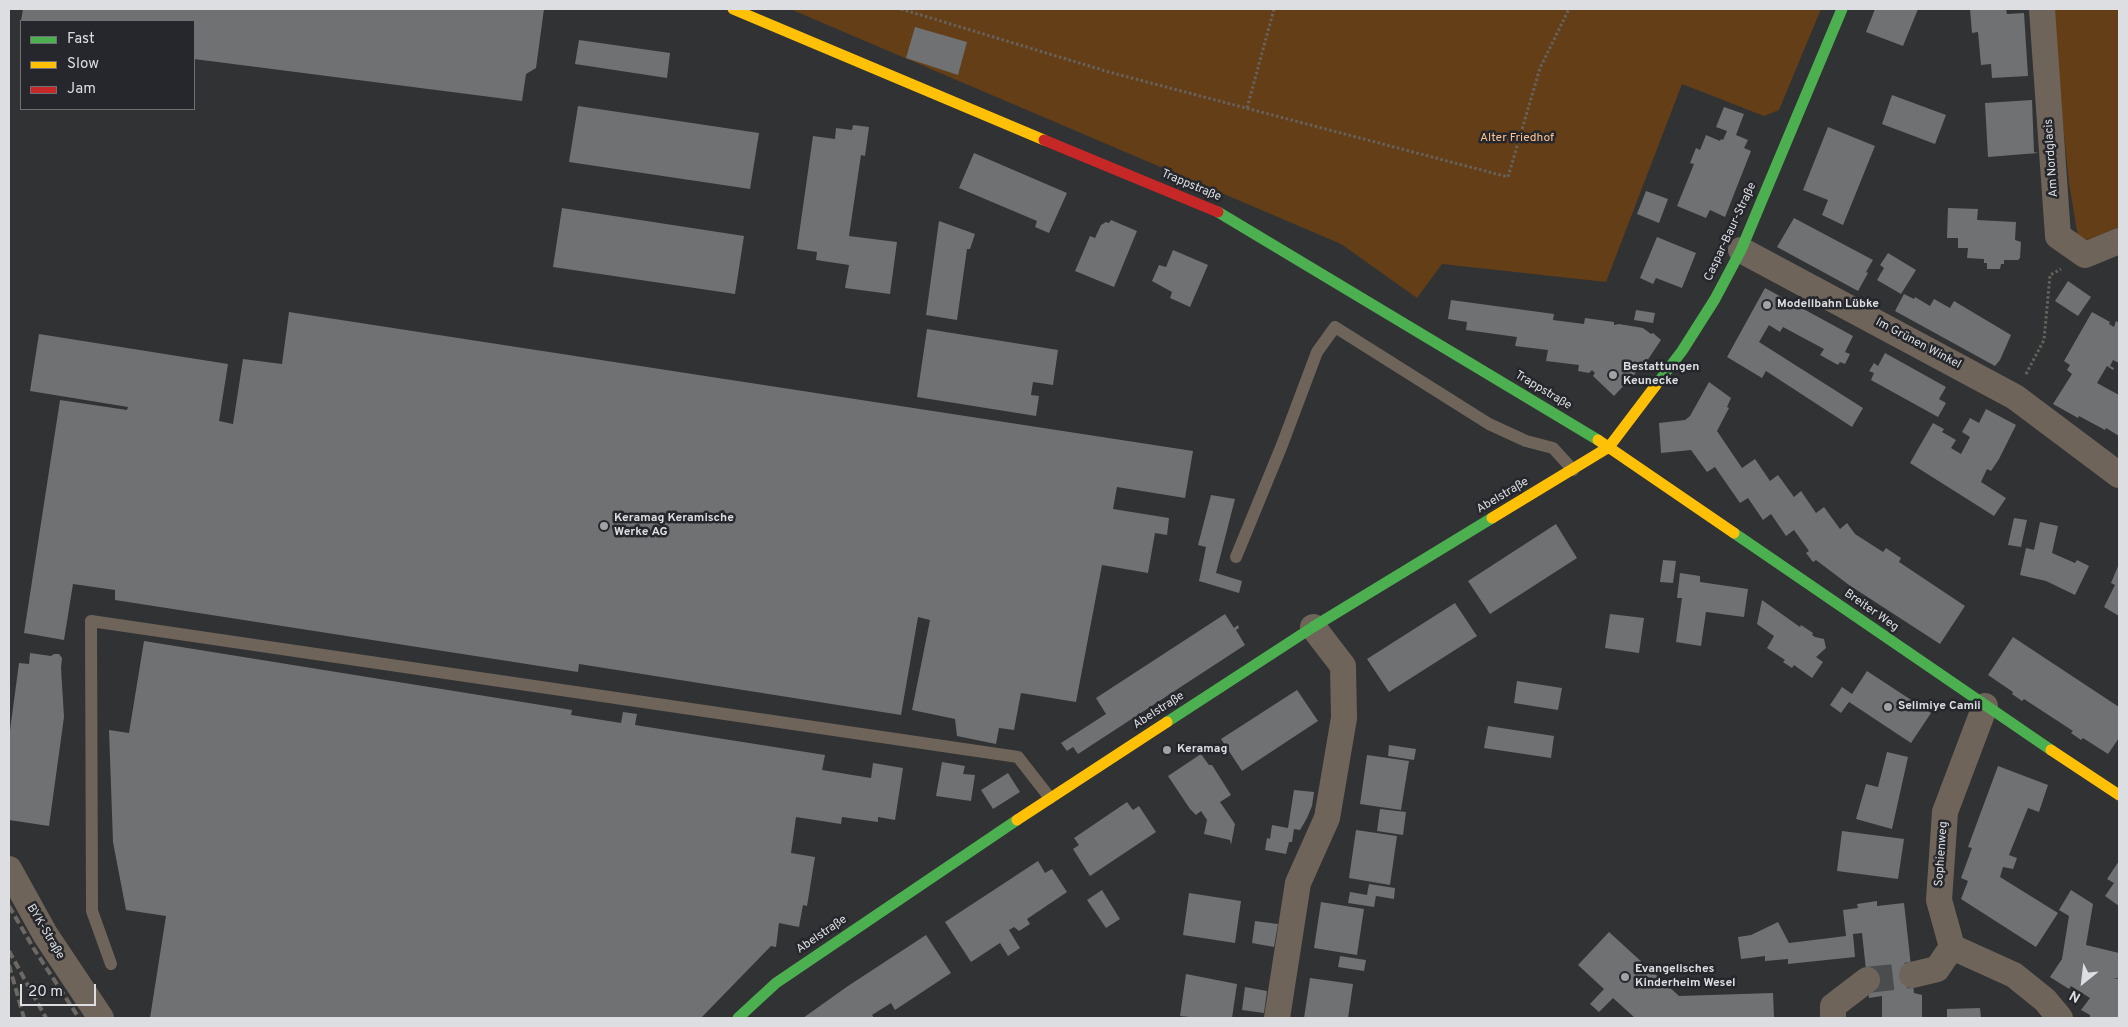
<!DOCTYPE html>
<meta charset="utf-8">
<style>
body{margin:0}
#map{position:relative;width:2128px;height:1027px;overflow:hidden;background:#303234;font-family:Overpass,sans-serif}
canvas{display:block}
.frame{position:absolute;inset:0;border:10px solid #dcdee1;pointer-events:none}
.legend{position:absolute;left:20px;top:20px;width:175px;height:90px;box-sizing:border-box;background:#25272c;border:1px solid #6e7074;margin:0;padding:6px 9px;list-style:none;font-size:15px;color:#dcdee1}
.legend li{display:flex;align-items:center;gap:10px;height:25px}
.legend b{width:25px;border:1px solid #6e7074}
.north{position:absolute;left:2058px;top:957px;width:50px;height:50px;-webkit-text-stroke:4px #25272c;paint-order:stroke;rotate:209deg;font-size:14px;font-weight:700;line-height:20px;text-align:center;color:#dcdee1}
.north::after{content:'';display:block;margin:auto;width:18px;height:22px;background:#dcdee1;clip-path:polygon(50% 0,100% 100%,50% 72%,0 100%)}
.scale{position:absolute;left:20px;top:984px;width:76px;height:22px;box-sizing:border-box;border:2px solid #dcdee1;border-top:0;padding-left:6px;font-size:15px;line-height:18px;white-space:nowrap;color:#dcdee1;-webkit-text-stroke:4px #25272c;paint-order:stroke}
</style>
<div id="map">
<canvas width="2128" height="1027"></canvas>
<div class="frame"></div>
<ul class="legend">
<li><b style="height:6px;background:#4caf50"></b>Fast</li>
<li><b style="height:6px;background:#ffc107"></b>Slow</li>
<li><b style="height:6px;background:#c62828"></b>Jam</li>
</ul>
<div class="north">N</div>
<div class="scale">20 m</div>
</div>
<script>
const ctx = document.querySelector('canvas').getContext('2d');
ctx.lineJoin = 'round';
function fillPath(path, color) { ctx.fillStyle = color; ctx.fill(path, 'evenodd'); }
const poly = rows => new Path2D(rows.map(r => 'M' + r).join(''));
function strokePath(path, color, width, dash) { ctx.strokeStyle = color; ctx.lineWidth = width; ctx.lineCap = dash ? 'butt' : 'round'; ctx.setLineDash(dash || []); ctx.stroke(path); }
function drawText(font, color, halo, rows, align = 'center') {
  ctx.font = font + ' Overpass,sans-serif'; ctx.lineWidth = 5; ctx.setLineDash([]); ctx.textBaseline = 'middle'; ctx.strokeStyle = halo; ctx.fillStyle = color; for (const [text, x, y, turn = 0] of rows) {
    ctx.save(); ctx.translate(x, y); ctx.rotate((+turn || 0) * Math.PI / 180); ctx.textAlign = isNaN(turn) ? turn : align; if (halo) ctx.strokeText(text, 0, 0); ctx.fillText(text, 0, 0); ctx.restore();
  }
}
const green = poly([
 [790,9,1821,9,1779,110,1764,116,1682,84,1606,282,1442,264,1417,298,1341,244],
 [2051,9,2119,9,2119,227,2079,243,2069,183]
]);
const building = poly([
 [23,9,544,9,536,68,526,74,522,101,194,59,194,21,21,21],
 [1875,9,1918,9,1903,46,1866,32],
 [1970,9,2006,9,2007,14,2024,13,2028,76,1992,78,1991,64,1981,65,1978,32,1972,33],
 [915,27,967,42,958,75,906,58],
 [579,40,670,53,667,78,575,64],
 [1892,95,1946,115,1935,144,1882,124],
 [2032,100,2034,152,2038,153,1988,157,1985,103],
 [578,106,759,133,750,189,569,162],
 [1724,107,1744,114,1736,135,1748,140,1744,148,1751,151,1725,217,1710,210,1706,218,1677,206,1694,164,1690,163,1696,148,1700,150,1706,135,1720,141,1721,139,1723,140,1727,131,1716,127],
 [853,125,869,127,865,156,861,155,849,236,897,242,890,294,845,288,849,265,816,260,817,252,797,249,813,136,835,139,836,128,852,130],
 [1828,127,1875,146,1843,225,1822,215,1828,200,1803,190],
 [974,153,1067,193,1049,233,1035,227,1037,221,959,188],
 [1646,191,1668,199,1659,223,1637,214],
 [562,208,744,236,735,294,553,267],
 [1948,208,1978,209,1977,220,2016,222,2015,240,2021,242,2020,258,2018,260,2004,260,2004,264,2001,264,2000,269,1987,269,1987,263,1984,263,1984,259,1967,258,1968,248,1958,248,1958,238,1947,238],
 [1794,218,1873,260,1866,272,1868,273,1858,291,1777,247],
 [1111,220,1137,231,1114,287,1075,271,1090,236,1095,238,1101,225,1106,222,1109,223],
 [939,221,975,234,970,249,967,249,957,320,926,315],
 [1657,237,1696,253,1682,288,1656,278,1653,284,1640,278],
 [1173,250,1208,265,1190,307,1170,298,1172,292,1152,281,1159,265,1166,267],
 [1888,253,1916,270,1901,294,1877,280,1884,268,1880,265],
 [2068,281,2091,297,2078,316,2055,301],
 [1765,288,1853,336,1845,352,1850,354,1845,364,1840,362,1838,365,1820,355,1824,349,1783,327,1780,332,1769,325,1759,342,1863,408,1852,427,1766,371,1762,378,1727,357],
 [1904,294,1914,299,1915,297,1930,306,1934,299,1950,308,1954,301,2011,335,2000,360,1995,366,1895,311],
 [1451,300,1554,314,1553,320,1584,324,1585,318,1614,322,1614,325,1619,324,1643,328,1651,334,1653,333,1661,340,1647,361,1614,396,1593,376,1595,373,1592,370,1589,373,1578,371,1579,365,1546,361,1548,350,1515,346,1517,337,1466,330,1467,322,1448,319],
 [1636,310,1655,313,1653,323,1634,320],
 [289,312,1193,451,1185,498,1117,487,1113,509,1169,518,1167,535,1155,533,1148,573,1102,565,1076,702,1021,693,1014,730,999,728,996,744,957,736,955,719,912,710,930,620,918,617,901,715,579,664,578,672,115,600,115,590,73,584,64,640,24,633,60,400,127,410,128,407,30,391,39,334,228,364,219,421,233,424,243,359,282,364],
 [2092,312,2110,322,2109,324,2114,327,2116,321,2119,323,2119,363,2113,360,2110,366,2114,368,2113,370,2107,366,2097,383,2119,395,2119,436,2106,428,2105,430,2079,416,2078,418,2053,404,2072,374,2067,370,2070,365,2064,361],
 [927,329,1058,350,1053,385,1033,382,1031,395,1039,396,1036,416,917,397],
 [1885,353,1946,387,1939,399,1946,403,1938,417,1871,380,1874,373,1869,371,1874,363,1878,366],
 [1709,382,1731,398,1727,407,1729,408,1717,431,1742,468,1755,459,1770,481,1778,475,1794,497,1801,491,1816,513,1824,507,1840,529,1847,523,1855,534,1883,552,1886,548,1901,558,1899,562,1965,606,1940,644,1849,585,1816,560,1813,562,1806,553,1809,551,1794,530,1786,536,1771,514,1763,520,1748,498,1740,503,1715,467,1707,472,1691,450,1661,453,1659,423,1685,420,1690,416],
 [1986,409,2016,425,1999,459,1991,471,1987,469,1981,482,2006,498,1994,516,1910,463,1933,423,1944,429,1942,432,1956,440,1951,448,1961,454,1970,437,1962,432,1970,418,1979,423],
 [1211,495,1235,499,1216,573,1242,581,1239,593,1199,581,1206,547,1198,545],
 [2014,518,2027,520,2021,547,2008,545],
 [2040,522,2058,526,2052,553,2075,563,2077,560,2089,566,2075,595,2046,581,2020,575,2026,548,2034,550],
 [1556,524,1577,558,1490,614,1468,581],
 [1663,560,1676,561,1673,583,1660,582],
 [2119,564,2119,616,2104,607,2115,585,2111,583],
 [1680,573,1700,576,1700,582,1748,589,1744,617,1706,612,1701,646,1676,642,1682,598,1677,598],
 [1762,600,1800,627,1801,625,1813,633,1812,635,1815,637,1824,639,1826,648,1816,657,1823,662,1812,678,1794,665,1792,668,1783,662,1785,660,1767,648,1774,636,1757,624],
 [1455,603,1477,636,1389,692,1367,659],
 [1225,614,1234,628,1238,625,1239,628,1236,630,1245,645,1078,754,1073,747,1067,751,1061,743,1106,714,1096,698],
 [1610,614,1644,618,1639,653,1605,648],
 [2013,637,2119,707,2119,738,2108,754,2083,738,2081,740,2071,733,2073,731,2024,699,2022,701,2012,694,2013,692,1988,675],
 [144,641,572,710,571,715,621,723,623,712,637,714,635,725,825,755,822,770,871,778,873,763,903,768,895,820,878,817,878,822,842,817,841,824,796,817,791,853,815,857,807,906,803,905,799,927,779,923,776,947,771,946,701,1018,150,1018,166,916,126,910,113,842,109,730,129,733],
 [30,653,51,656,54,654,59,654,62,658,61,668,64,717,49,826,9,820,9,738,19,663,29,664],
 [1867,671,1931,713,1911,743,1849,702,1841,713,1830,705,1842,687,1852,694],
 [1517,681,1562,688,1558,710,1514,703],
 [1297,690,1318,721,1242,771,1221,739],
 [1488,726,1554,736,1551,758,1484,748],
 [1389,745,1416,749,1414,760,1388,756],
 [1887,752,1908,757,1892,829,1856,819,1866,784,1878,787],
 [1201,754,1209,765,1212,765,1231,795,1220,802,1235,824,1231,845,1230,840,1204,834,1207,820,1201,811,1196,815,1190,809,1168,776],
 [1367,755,1409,761,1401,810,1360,804],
 [942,762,965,766,963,774,975,775,971,801,936,796],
 [1998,766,2048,785,2039,812,2028,808,2009,855,2017,858,2013,869,2003,867,2000,877,2058,913,2036,947,1961,899,1968,881,1961,878,1972,848,1968,847],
 [1008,773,1020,792,993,809,981,790],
 [1294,790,1314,792,1312,806,1307,818,1300,830,1294,829,1292,842,1289,842,1286,854,1265,850,1267,838,1270,839,1272,825,1288,828],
 [1127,802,1133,810,1139,806,1156,832,1090,876,1073,849,1079,845,1074,838],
 [1380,809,1406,812,1403,835,1377,831],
 [1356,830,1397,836,1390,885,1349,878],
 [1842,831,1904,839,1898,879,1837,871],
 [1038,861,1045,873,1052,869,1067,892,1027,919,1030,924,1019,931,1014,927,1009,930,1020,948,1008,956,1000,943,971,962,945,922],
 [2119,861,2119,906,2105,896,2114,883,2107,879],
 [1369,884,1395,888,1394,899,1376,896,1374,907,1348,903,1350,892,1367,895],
 [1102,890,1120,919,1106,928,1087,900],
 [2071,890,2093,904,2086,945,2119,953,2119,978,2113,978,2119,979,2119,1018,2090,1018,2090,1015,2081,1010,2090,998,2071,986,2069,989,2050,977,2062,959,2069,916,2059,910],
 [1189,893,1241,901,1235,943,1183,935],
 [1877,901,1877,906,1904,903,1914,993,1922,995,1922,1018,1882,1018,1882,996,1869,998,1862,933,1853,934,1855,957,1788,964,1788,959,1765,961,1765,956,1741,959,1738,937,1751,935,1778,922,1789,943,1846,936,1843,910,1858,908,1857,904],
 [1321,902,1364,909,1357,955,1314,948],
 [1255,921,1278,924,1274,947,1252,943],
 [1609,932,1679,996,1773,993,1774,1018,1635,1018,1613,998,1599,1012,1590,1004,1604,989,1578,965],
 [926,935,951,973,895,1010,891,1003,872,1015,874,1018,803,1018,848,986],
 [1340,956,1366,960,1364,971,1338,967],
 [1186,974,1237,984,1232,1018,1199,1018,1180,1016],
 [1310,978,1353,984,1348,1018,1304,1018],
 [1245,987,1267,991,1264,1013,1242,1010],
 [1980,1008,1981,1018,1947,1018,1947,1009]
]);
const streetTunnel = poly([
 [1867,980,1912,975]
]);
const path = poly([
 [901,9,1109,72,1508,177,1540,68,1569,9],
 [1247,108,1274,9],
 [2026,374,2044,340,2050,275,2061,269]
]);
const lane = poly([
 [1236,557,1282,445,1317,352,1335,327,1489,424,1526,441,1553,448,1573,470],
 [111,964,92,911,91,621,1018,757,1050,798]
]);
const street = poly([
 [2042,9,2058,236,2085,255,2119,241],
 [1741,250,2015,397,2119,475],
 [9,869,45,934,101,1018],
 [1952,947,2014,975,2045,1000,2060,1018],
 [1912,975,1937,969,1952,947,1939,900,1945,812,1985,706],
 [1277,1018,1298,883,1327,818,1344,718,1343,666,1313,627],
 [1833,1018,1833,1006,1867,980]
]);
const fast = poly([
 [1218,212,1598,440],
 [1656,385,1682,351,1715,299,1741,250,1842,9],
 [1734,533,2051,750],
 [1167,722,1313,627,1492,518],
 [738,1018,776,983,1017,820]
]);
const slow = poly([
 [733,9,1044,140],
 [1598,440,1734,533],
 [1492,518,1609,447,1656,385],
 [2051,750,2119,795],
 [1017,820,1167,722]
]);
const jam = poly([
 [1044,140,1218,212]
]);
const rail = poly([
 [9,906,34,949,79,1018],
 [9,951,46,1018],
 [9,965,24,1018]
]);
const markers = [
 [1767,305,5,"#a0a2a4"],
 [1613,375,5,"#a0a2a4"],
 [604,526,5,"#a0a2a4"],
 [1888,707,5,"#a0a2a4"],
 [1167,750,5,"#a0a2a4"],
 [1625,977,5,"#a0a2a4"]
];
const parkNames = [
 ["Alter Friedhof",1517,139]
];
const streetNames = [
 ["Am Nordglacis",2052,158,-94],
 ["Trappstraße",1191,186,23],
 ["Caspar-Baur-Straße",1731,232,-65],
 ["Im Grünen Winkel",1918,344,28],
 ["Trappstraße",1543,391,31],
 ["Abelstraße",1503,496,-31],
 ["Breiter Weg",1871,611,35],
 ["Abelstraße",1159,711,-33],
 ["Sophienweg",1942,854,-86],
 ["BYK-Straße",45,932,59],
 ["Abelstraße",822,935,-34]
];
const poiNames = [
 ["Modellbahn Lübke",1777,305],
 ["Bestattungen",1623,368],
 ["Keunecke",1623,382],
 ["Keramag Keramische",614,519],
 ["Werke AG",614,533],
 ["Selimiye Camii",1898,707],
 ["Keramag",1177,750],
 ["Evangelisches",1635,970],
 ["Kinderheim Wesel",1635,984]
];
fillPath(green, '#633e17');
fillPath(building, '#707173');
strokePath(streetTunnel, '#4a4c4e', 26, [26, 13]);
strokePath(path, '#67625c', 3, [2.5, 2.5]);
strokePath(lane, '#6f645a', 12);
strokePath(street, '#6f645a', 26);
strokePath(fast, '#4caf50', 11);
strokePath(slow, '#ffc107', 11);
strokePath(jam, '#c62828', 11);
strokePath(rail, '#6c6864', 4, [8, 4]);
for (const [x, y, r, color] of markers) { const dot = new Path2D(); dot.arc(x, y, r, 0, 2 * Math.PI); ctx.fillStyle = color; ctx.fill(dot); strokePath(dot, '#25272c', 2); }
drawText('12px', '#fdc28d', '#25272c', parkNames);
drawText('12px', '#dcdee1', '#25272c', streetNames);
drawText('bold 12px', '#dcdee1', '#25272c', poiNames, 'left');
</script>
